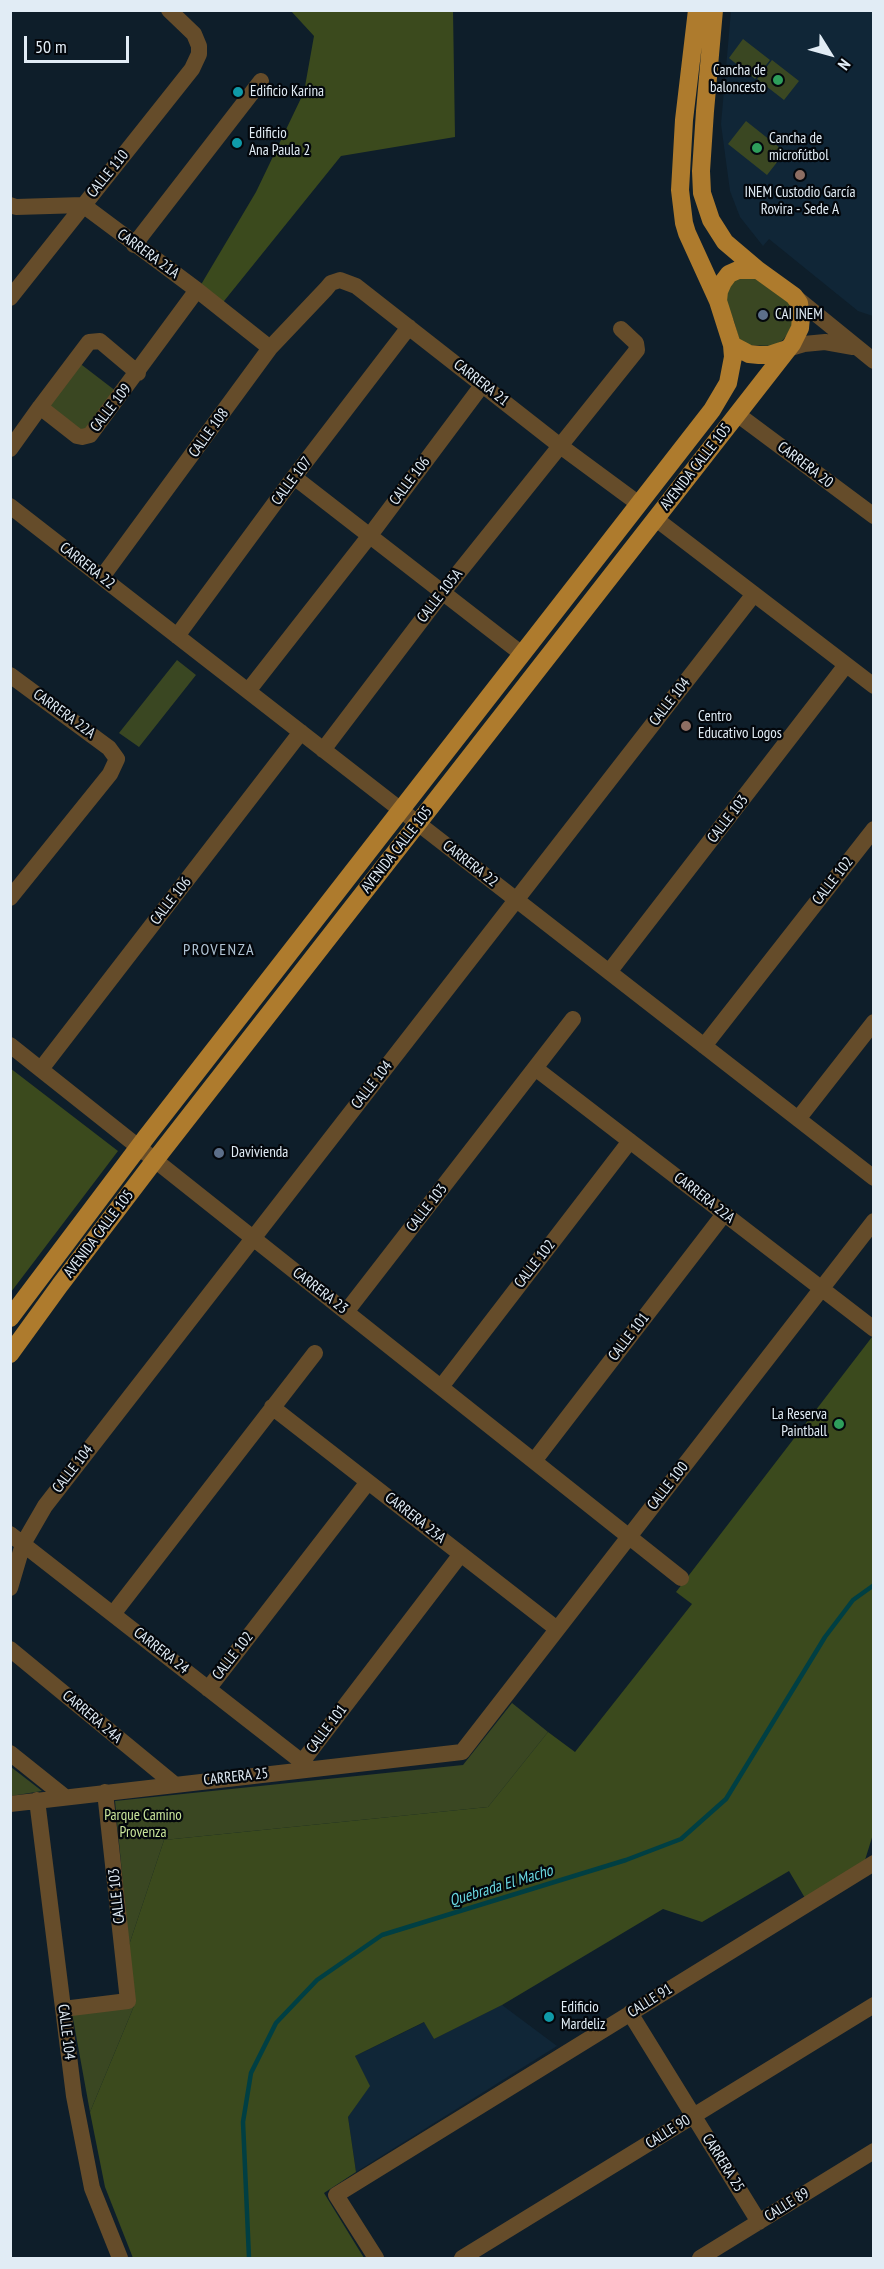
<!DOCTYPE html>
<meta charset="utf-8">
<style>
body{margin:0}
#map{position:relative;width:884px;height:2269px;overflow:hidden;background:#0e1e2a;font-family:"PT Sans Narrow",sans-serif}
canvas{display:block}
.frame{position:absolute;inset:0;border:12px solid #e1ecf5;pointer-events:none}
.north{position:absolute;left:800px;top:24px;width:60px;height:60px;-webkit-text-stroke:4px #03070c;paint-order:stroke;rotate:127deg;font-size:16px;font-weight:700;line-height:24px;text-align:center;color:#e1ecf5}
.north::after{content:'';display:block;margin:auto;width:21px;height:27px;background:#e1ecf5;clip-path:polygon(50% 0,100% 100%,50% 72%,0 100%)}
.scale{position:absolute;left:24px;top:36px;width:105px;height:27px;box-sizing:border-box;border:3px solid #e1ecf5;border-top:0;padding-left:8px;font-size:18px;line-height:21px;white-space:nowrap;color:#e1ecf5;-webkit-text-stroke:4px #03070c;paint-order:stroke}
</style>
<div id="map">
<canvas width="884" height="2269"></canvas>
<div class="frame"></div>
<div class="north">N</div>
<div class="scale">50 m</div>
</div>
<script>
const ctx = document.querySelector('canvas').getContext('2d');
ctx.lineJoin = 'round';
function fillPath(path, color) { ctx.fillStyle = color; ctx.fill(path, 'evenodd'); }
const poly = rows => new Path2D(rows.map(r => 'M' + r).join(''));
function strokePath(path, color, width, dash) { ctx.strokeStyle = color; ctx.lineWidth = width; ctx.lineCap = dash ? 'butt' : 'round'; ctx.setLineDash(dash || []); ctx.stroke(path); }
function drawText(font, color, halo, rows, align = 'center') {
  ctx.font = font + ' "PT Sans Narrow",sans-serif'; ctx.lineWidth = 4.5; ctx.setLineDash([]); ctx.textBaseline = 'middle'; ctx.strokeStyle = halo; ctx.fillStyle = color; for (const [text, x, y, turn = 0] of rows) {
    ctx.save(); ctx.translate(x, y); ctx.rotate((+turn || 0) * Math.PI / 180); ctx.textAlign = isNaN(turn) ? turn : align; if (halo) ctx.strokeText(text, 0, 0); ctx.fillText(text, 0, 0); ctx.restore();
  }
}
const built = poly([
 [731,11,873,11,873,316,858,311,769,239,763,246,740,217,730,191,721,124],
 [502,2005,557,2046,356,2172,348,2117,369,2086,355,2056,425,2022,434,2039]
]);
const green = poly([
 [743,39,770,60,755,79,729,58],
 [772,60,799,81,784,100,757,79],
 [746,121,785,152,767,175,728,144],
 [744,276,756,278,790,301,794,310,791,329,783,340,773,346,747,345,739,339,734,321,725,304,727,291,734,280],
 [78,362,121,395,87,439,44,406],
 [177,660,196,675,139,747,119,733],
 [512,1703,548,1732,488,1807,164,1840,129,1945,115,1801,463,1765],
 [11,1767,42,1791,11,1796],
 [134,2006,90,2112,72,2013]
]);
const forest = poly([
 [291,11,453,11,455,137,341,156,216,311,199,288,256,192,304,92,314,36],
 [10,1068,118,1151,11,1292,10,1292],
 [872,1337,873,1338,874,1831,865,1860,805,1898,789,1871,702,1922,663,1909,502,2005,434,2039,424,2022,355,2056,370,2086,348,2117,356,2172,324,2193,364,2258,133,2258,105,2187,90,2112,134,2006,129,1945,164,1840,488,1807,548,1732,575,1752,692,1604,676,1592]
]);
const stream = poly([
 [249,2258,243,2122,251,2073,276,2023,317,1980,382,1935,626,1860,681,1839,726,1799,825,1637,853,1600,874,1585]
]);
const minor = poly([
 [10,205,16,207,83,205,197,290,270,348],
 [134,245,261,81],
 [794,296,874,361],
 [10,298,192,69,199,54,199,46,194,34,169,10],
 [787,349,804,344,825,342,853,347],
 [40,407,89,342,100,341,138,373],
 [737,414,874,516],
 [10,449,40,407,77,436,82,437,90,435,197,290],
 [294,477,522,654],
 [10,506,874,1178],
 [656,519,874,686],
 [102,577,270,348,326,289,331,283,340,280,356,286,559,445,639,504],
 [177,636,294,477,409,327],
 [10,675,109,748,117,759,110,774,10,898],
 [248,691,371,534,483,384],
 [323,750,443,592,637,350,636,343,621,329],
 [609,972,846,665],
 [10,1045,681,1578],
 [704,1046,874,829],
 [535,1068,874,1329],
 [41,1069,301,732],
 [798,1119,874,1022],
 [346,1312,573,1019],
 [441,1387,630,1141],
 [272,1407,557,1629],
 [534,1461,724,1214],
 [10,1534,311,1769],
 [10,1588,23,1544,45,1506,754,594],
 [113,1614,315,1353],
 [10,1649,174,1784],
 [208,1689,368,1482],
 [10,1753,65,1797],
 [302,1762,461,1554],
 [37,1800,74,2096,92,2188,120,2258],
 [10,1804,462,1752,874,1221],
 [63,2009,128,2001,105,1792],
 [630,2013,759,2222],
 [376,2258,336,2195,874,1863],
 [462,2258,874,2005],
 [700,2258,874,2151]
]);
const major = poly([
 [697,10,684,120,680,190,684,223,687,233,718,301],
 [714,10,705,111,701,171,702,193,711,220,725,242,758,270],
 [10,1318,147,1136,712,410,728,383,733,357,732,345],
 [10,1354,60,1285,155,1160,792,344,800,328,801,317,799,303,794,296,758,270,738,270,729,274,723,282,719,291,718,301,732,345,749,354,759,355,769,355,787,349]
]);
const markers = [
 [778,80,6,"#2e9e5b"],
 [238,92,6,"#0f9aa8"],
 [237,143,6,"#0f9aa8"],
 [757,148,6,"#2e9e5b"],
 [800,175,6,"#8d6e63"],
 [763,315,6,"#5c6f8a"],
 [686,726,6,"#8d6e63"],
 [219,1153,6,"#5c6f8a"],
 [839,1424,6,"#2e9e5b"],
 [549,2017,6,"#0f9aa8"]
];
const poiNames = [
 ["Cancha de",766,71,"right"],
 ["baloncesto",766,88,"right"],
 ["Edificio Karina",250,92],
 ["Edificio",249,134],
 ["Ana Paula 2",249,151],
 ["Cancha de",769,139],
 ["microfútbol",769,156],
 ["INEM Custodio García",800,193,"center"],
 ["Rovira - Sede A",800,210,"center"],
 ["CAI INEM",775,315],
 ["Centro",698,717],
 ["Educativo Logos",698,734],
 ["Davivienda",231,1153],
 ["La Reserva",827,1415,"right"],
 ["Paintball",827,1432,"right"],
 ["Edificio",561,2008],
 ["Mardeliz",561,2025]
];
const streetNames = [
 ["CALLE 110",108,174,-51],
 ["CARRERA 21A",148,254,36],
 ["CARRERA 21",481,383,38],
 ["CALLE 109",111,408,-52],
 ["CALLE 108",209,433,-54],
 ["CARRERA 20",805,465,37],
 ["AVENIDA CALLE 105",696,467,-52],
 ["CALLE 107",292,481,-53],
 ["CALLE 106",410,481,-53],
 ["CARRERA 22",87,566,38],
 ["CALLE 105A",440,596,-52],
 ["CALLE 104",670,702,-52],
 ["CARRERA 22A",64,714,36],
 ["CALLE 103",728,819,-52],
 ["AVENIDA CALLE 105",397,850,-52],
 ["CARRERA 22",470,864,38],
 ["CALLE 102",833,881,-52],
 ["CALLE 106",171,901,-52],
 ["CALLE 104",372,1085,-52],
 ["CARRERA 22A",704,1198,38],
 ["CALLE 103",427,1208,-52],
 ["AVENIDA CALLE 105",99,1234,-53],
 ["CALLE 102",535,1264,-52],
 ["CARRERA 23",320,1291,38],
 ["CALLE 101",629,1337,-52],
 ["CALLE 104",73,1469,-52],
 ["CALLE 100",668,1486,-52],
 ["CARRERA 23A",415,1518,38],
 ["CARRERA 24",161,1651,38],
 ["CALLE 102",233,1656,-52],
 ["CARRERA 24A",92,1717,40],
 ["CALLE 101",327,1729,-53],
 ["CARRERA 25",236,1777,-6],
 ["CALLE 103",117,1896,-96],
 ["CALLE 91",650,2001,-32],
 ["CALLE 104",66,2032,83],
 ["CALLE 90",668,2132,-32],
 ["CARRERA 25",723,2163,58],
 ["CALLE 89",787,2205,-32]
];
const parkNames = [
 ["Parque Camino",143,1816],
 ["Provenza",143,1833]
];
const neighbourhoodNames = [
 ["PROVENZA",219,950]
];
const waterNames = [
 ["Quebrada El Macho",501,1886,-17]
];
fillPath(built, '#102637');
fillPath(green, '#3a4722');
fillPath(forest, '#3b4a1d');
strokePath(stream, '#003f43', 4.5);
strokePath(minor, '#654c2a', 16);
strokePath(major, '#ae7b2d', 18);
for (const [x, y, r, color] of markers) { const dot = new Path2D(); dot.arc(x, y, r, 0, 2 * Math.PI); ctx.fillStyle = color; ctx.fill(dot); strokePath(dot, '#03070c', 2); }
drawText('15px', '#e1ecf5', '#03070c', poiNames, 'left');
drawText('15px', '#e1ecf5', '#03070c', streetNames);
drawText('15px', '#c8e49a', '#03070c', parkNames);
ctx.letterSpacing = '1.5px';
drawText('16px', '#b1c5d6', '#03070c', neighbourhoodNames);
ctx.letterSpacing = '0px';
drawText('italic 16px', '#69d7df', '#03070c', waterNames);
</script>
